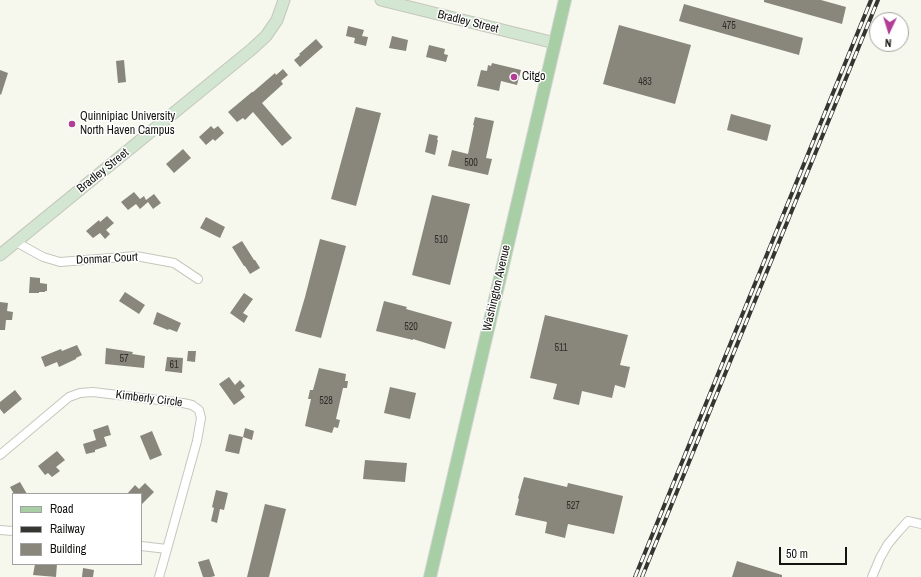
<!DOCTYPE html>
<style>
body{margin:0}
#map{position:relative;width:921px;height:577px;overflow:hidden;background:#f6f8ee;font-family:"Archivo Narrow",sans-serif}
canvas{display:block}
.legend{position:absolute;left:12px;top:493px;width:130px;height:72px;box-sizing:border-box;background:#fff;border:1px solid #a1a19f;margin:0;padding:5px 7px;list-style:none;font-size:12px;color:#131410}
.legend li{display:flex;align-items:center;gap:8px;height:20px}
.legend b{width:20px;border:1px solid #a1a19f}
.north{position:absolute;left:869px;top:12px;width:40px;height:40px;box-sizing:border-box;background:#fff;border:1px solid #a1a19f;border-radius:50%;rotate:184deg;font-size:11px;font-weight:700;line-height:16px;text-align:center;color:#131410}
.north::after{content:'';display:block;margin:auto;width:14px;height:18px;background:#b23d96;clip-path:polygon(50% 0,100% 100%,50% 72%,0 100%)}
.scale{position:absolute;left:779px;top:547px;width:68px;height:18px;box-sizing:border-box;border:2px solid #131410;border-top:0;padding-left:5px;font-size:12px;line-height:14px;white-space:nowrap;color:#131410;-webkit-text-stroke:3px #fff;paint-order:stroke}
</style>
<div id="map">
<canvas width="921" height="577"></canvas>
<ul class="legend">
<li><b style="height:5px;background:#a7cea5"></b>Road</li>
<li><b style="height:5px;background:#353631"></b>Railway</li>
<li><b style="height:11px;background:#89867c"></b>Building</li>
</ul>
<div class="north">N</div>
<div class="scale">50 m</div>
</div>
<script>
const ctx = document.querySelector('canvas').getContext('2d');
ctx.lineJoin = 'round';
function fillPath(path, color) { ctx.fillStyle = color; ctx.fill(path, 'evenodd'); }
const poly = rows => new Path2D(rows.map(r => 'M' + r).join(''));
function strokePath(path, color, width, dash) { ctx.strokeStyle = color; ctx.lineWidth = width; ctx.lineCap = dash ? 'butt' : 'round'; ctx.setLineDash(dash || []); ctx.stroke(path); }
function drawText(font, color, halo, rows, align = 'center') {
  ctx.font = font + ' "Archivo Narrow",sans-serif'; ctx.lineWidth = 3; ctx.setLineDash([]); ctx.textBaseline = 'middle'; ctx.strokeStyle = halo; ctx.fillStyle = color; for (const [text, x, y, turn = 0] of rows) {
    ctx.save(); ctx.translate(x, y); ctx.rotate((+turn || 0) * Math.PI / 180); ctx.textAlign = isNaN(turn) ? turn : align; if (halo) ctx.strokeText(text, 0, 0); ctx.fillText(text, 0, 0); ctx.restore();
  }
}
const building = poly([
 [764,0,821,0,846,7,842,24,764,2],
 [684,4,803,38,799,55,679,21],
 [619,25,691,45,675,104,603,84],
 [348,26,364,30,362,36,368,37,366,46,354,43,355,38,346,36],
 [392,36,408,40,406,51,389,48],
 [316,39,323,47,300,67,294,60,300,55,299,54],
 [429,45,445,49,444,54,448,55,446,62,426,57],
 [124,60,126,82,118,83,116,61],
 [492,63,521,70,517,85,501,81,499,91,477,86,481,70,487,71,488,65,491,66],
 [283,69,288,75,281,81,283,84,262,103,292,138,282,146,253,112,245,120,243,118,237,122,228,112,252,92,253,92,275,73,276,75],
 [0,70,8,73,1,95,0,94],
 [356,107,381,113,356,206,331,199],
 [731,114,771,125,767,141,727,130],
 [475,117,494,121,486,158,492,159,488,175,448,166,452,150,468,154,474,125,473,125],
 [211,126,214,129,218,126,224,133,215,141,213,139,206,145,199,137],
 [429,134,438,136,437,140,438,140,435,155,425,152],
 [183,149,191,158,174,173,166,164],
 [134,192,140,199,144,196,146,200,154,194,161,203,153,209,148,202,140,209,136,204,128,210,121,202],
 [432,195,470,204,450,285,412,275],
 [107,216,114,223,106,230,110,234,105,239,100,233,93,238,86,231,99,220,100,222],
 [206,217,225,227,220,238,200,228],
 [320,239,346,246,321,338,295,331,305,297],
 [242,241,254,260,255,260,260,268,250,274,245,266,244,266,232,247],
 [30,277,40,278,40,283,47,284,47,291,45,291,45,292,39,292,39,293,29,293],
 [125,292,145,305,139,314,119,301],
 [244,293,253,299,243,313,248,316,244,323,230,313],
 [384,301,407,307,406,309,452,322,445,349,413,339,413,340,376,331],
 [0,302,8,303,7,311,13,312,12,320,6,320,5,330,0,330],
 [157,312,181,323,177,332,169,329,168,330,153,324],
 [545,315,628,335,620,365,630,367,625,388,615,385,612,398,582,391,579,405,553,399,557,384,530,378],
 [77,345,82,355,76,358,76,359,59,367,57,362,45,367,41,357,61,349,62,351],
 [106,348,133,352,132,354,145,356,144,368,105,364],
 [188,351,196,351,195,362,187,361],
 [167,357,183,358,182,373,165,371],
 [319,368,346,374,345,381,348,381,347,388,343,388,336,419,340,420,338,428,334,427,332,433,305,426,311,399,308,399,310,390,313,390],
 [229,377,235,385,240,380,245,386,240,390,245,397,234,405,219,384],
 [390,387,416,393,410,419,384,413],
 [15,390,22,399,4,414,0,409,0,402],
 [108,425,111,435,104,437,107,446,95,450,95,452,86,454,83,444,96,440,93,430],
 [245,428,254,431,252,440,243,437],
 [152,431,162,455,150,460,140,436],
 [229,434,243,437,239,454,225,451],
 [57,451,65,460,56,467,60,471,52,477,48,473,45,475,38,466],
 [365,460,407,463,405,482,363,479],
 [524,477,567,487,568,483,623,496,614,534,568,524,565,538,545,533,547,522,515,515,519,499,518,498],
 [20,482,27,494,14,494,10,487],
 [145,483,154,492,141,505,141,494,127,494,135,485,139,489],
 [216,490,228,493,224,510,220,509,217,523,211,521,214,508,212,507],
 [265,504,286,509,269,577,247,577],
 [209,559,215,576,211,577,203,577,198,562],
 [737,561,782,575,782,577,732,577],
 [35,564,57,564,56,577,33,575],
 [83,568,94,570,93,577,82,577]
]);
const street = poly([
 [16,242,43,257,60,262,136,256,174,263,198,279],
 [0,455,69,397,80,393,93,392,183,403,192,405,199,410,201,418,197,441,167,549,141,546],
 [0,530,13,531],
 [159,577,167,549],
 [872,577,880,558,888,544,899,531,908,521,921,524]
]);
const secondary = poly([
 [381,0,555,43],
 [0,255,252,49,266,36,277,20,284,0]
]);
const primary = poly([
 [430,577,565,0]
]);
const rail = poly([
 [635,577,871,0],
 [642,577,878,0]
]);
const markers = [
 [514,77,4,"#b23d96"],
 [72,124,4,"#b23d96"]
];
const numberNames = [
 ["475",729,26],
 ["483",645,82],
 ["500",471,163],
 ["510",441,240],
 ["520",411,327],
 ["511",561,348],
 ["57",124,359],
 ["61",174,365],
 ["528",326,401],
 ["527",573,506]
];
const streetNames = [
 ["Bradley Street",468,22,14],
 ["Bradley Street",103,171,-39],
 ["Donmar Court",107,259,-3],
 ["Washington Avenue",497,288,-77],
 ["Kimberly Circle",149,399,7]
];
const poiNames = [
 ["Citgo",522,77],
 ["Quinnipiac University",80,117],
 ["North Haven Campus",80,131]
];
fillPath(building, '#89867c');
strokePath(street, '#c5c7bc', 10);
strokePath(secondary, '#c5c7bc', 13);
strokePath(primary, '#d5d5d4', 14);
strokePath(street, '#fff', 8);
strokePath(secondary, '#d3e6d2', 11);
strokePath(primary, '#a7cea5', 12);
strokePath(rail, '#353631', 4);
strokePath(rail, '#fff', 2.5, [8]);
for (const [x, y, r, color] of markers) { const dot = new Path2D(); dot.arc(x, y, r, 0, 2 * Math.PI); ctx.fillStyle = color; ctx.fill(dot); strokePath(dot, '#fff', 1.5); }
drawText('10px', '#30302b', null, numberNames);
drawText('12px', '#131410', '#fff', streetNames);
drawText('12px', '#131410', '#fff', poiNames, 'left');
</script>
